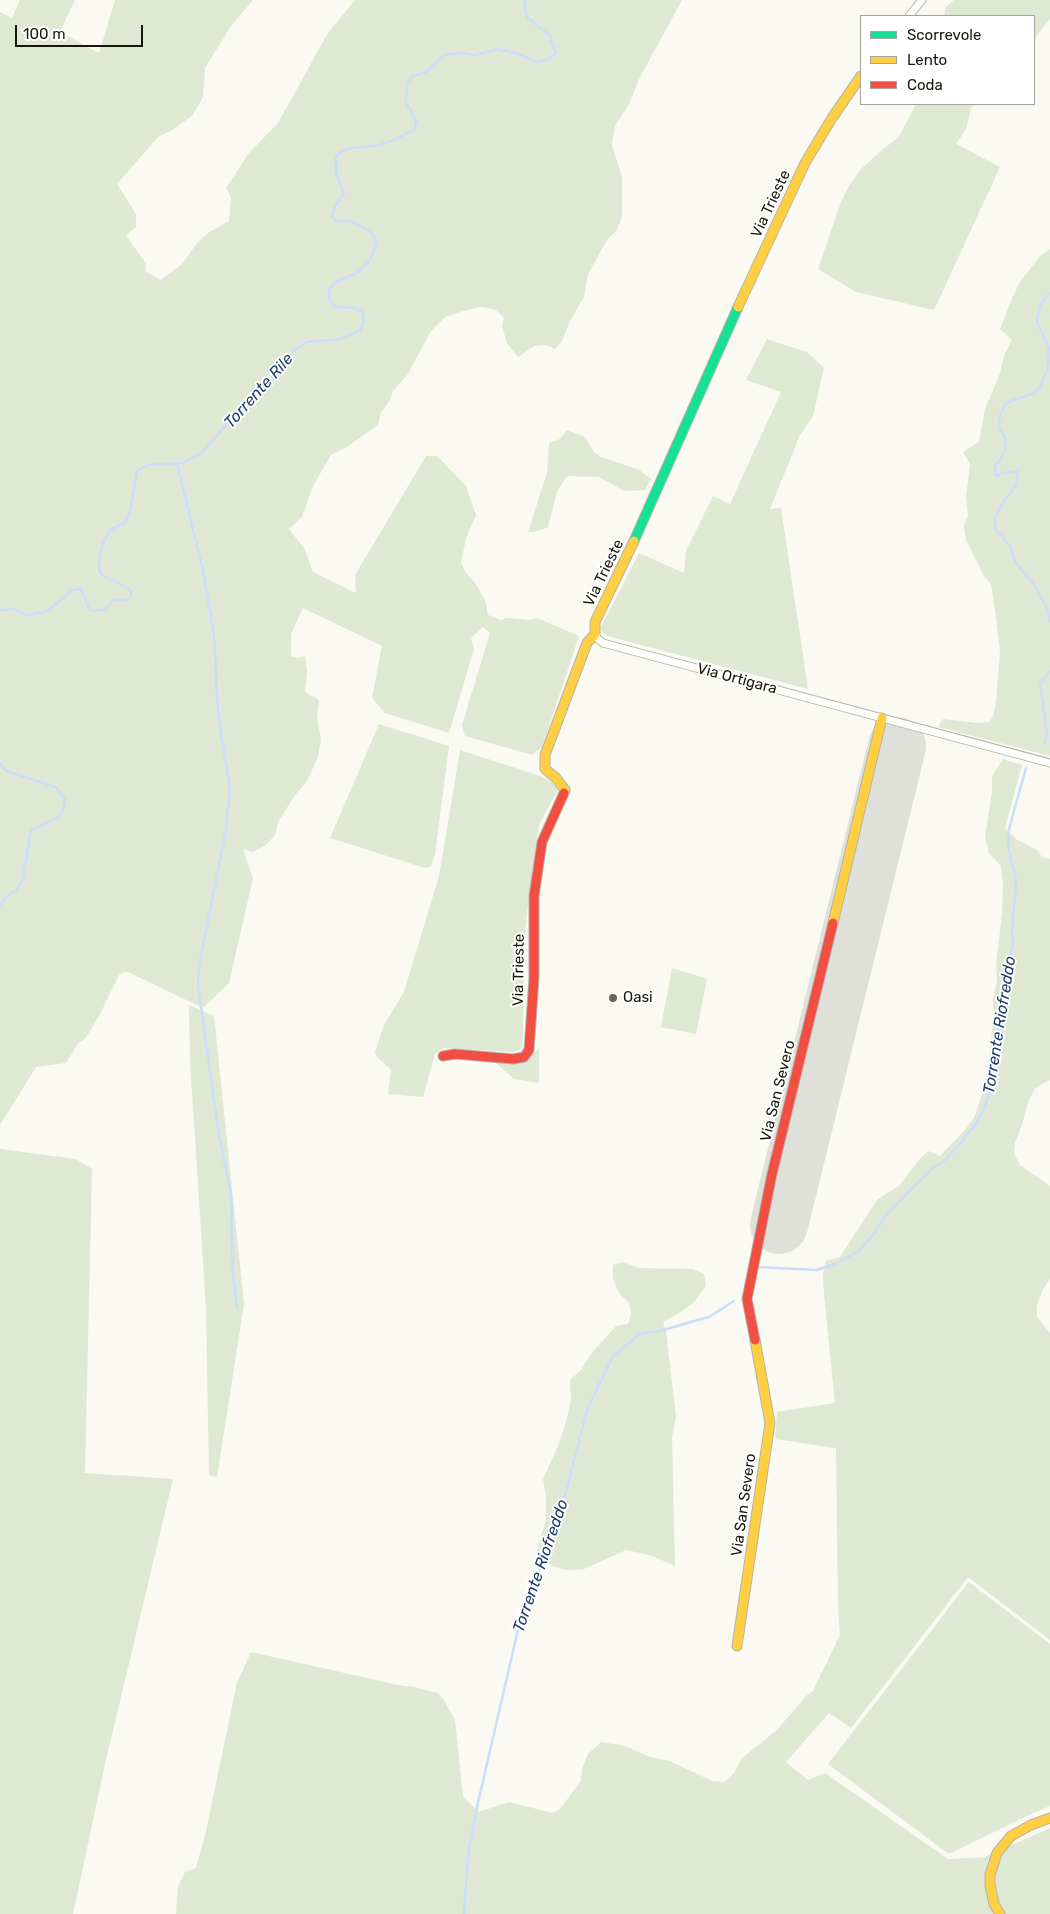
<!DOCTYPE html>
<style>
body{margin:0}
#map{position:relative;width:1050px;height:1914px;overflow:hidden;background:#faf9f2;font-family:Rubik,sans-serif}
canvas{display:block}
.legend{position:absolute;left:860px;top:15px;width:175px;height:90px;box-sizing:border-box;background:#fff;border:1px solid #a3a29d;margin:0;padding:6px 9px;list-style:none;font-size:15px;color:#18160a}
.legend li{display:flex;align-items:center;gap:10px;height:25px}
.legend b{width:25px;border:1px solid #a3a29d}
.scale{position:absolute;left:15px;top:25px;width:128px;height:22px;box-sizing:border-box;border:2px solid #18160a;border-top:0;padding-left:6px;font-size:15px;line-height:18px;white-space:nowrap;color:#18160a;-webkit-text-stroke:4px #fff;paint-order:stroke}
</style>
<div id="map">
<canvas width="1050" height="1914"></canvas>
<ul class="legend">
<li><b style="height:6px;background:#16e098"></b>Scorrevole</li>
<li><b style="height:6px;background:#ffcf43"></b>Lento</li>
<li><b style="height:6px;background:#f24e42"></b>Coda</li>
</ul>
<div class="scale">100 m</div>
</div>
<script>
const ctx = document.querySelector('canvas').getContext('2d');
ctx.lineJoin = 'round';
function fillPath(path, color) { ctx.fillStyle = color; ctx.fill(path, 'evenodd'); }
const poly = rows => new Path2D(rows.map(r => 'M' + r).join(''));
function strokePath(path, color, width, dash) { ctx.strokeStyle = color; ctx.lineWidth = width; ctx.lineCap = dash ? 'butt' : 'round'; ctx.setLineDash(dash || []); ctx.stroke(path); }
function drawText(font, color, halo, rows, align = 'center') {
  ctx.font = font + ' Rubik,sans-serif'; ctx.lineWidth = 4; ctx.setLineDash([]); ctx.textBaseline = 'middle'; ctx.strokeStyle = halo; ctx.fillStyle = color; for (const [text, x, y, turn = 0] of rows) {
    ctx.save(); ctx.translate(x, y); ctx.rotate((+turn || 0) * Math.PI / 180); ctx.textAlign = isNaN(turn) ? turn : align; if (halo) ctx.strokeText(text, 0, 0); ctx.fillText(text, 0, 0); ctx.restore();
  }
}
const green = poly([
 [20,0,75,0,60,32,99,53,115,0,253,0,231,26,205,68,203,97,192,116,172,130,158,137,117,184,136,214,136,227,126,235,146,264,145,271,161,280,182,264,197,243,208,233,229,221,231,198,226,188,249,153,278,123,328,33,355,0,682,0,639,79,629,104,615,126,612,145,622,177,622,216,617,230,607,240,588,274,584,297,570,321,562,341,555,349,546,345,534,346,518,357,507,343,502,326,504,318,496,310,481,307,463,311,445,317,431,331,408,374,393,391,389,402,381,412,378,425,348,446,331,455,313,486,302,517,289,529,304,548,313,572,356,593,355,575,426,456,437,456,466,486,476,515,466,538,461,563,467,574,476,584,486,603,488,615,501,620,507,618,529,620,537,618,579,636,542,747,532,755,465,736,462,725,490,633,483,627,471,638,474,649,449,733,385,713,372,698,382,646,303,608,291,634,291,656,297,658,305,656,307,672,305,692,319,700,317,718,321,739,318,757,307,781,295,795,278,822,275,835,265,846,253,852,243,849,253,878,229,983,203,1008,126,971,119,975,99,1016,85,1039,79,1042,66,1063,36,1067,0,1125,0,12,12,18],
 [954,0,1050,0,1050,19,1034,39,1034,16,944,16,946,7],
 [916,104,976,104,971,108,966,129,956,144,1000,167,934,310,856,292,818,269,841,202,849,186,861,169,883,149,899,137],
 [1050,249,1050,756,938,727,943,719,977,723,989,722,993,716,996,702,1000,651,996,618,991,584,984,576,966,540,964,526,968,516,966,497,970,464,963,452,979,442,985,409,1000,373,1004,356,1012,340,1000,329,1013,296,1020,282,1040,256],
 [767,339,807,352,824,368,813,416,800,435,770,509,781,508,808,689,607,636,600,629,639,553,684,573,686,551,713,496,730,504,781,392,746,380],
 [567,430,585,437,594,452,601,457,638,469,651,479,645,490,624,491,599,477,567,476,557,492,548,527,534,532,528,532,547,473,549,443,560,439],
 [379,724,449,746,435,854,431,866,425,868,330,838],
 [460,750,540,776,557,785,557,792,539,825,530,886,524,942,523,1037,521,1049,512,1052,443,1048,435,1054,423,1097,388,1094,391,1070,376,1056,375,1052,384,1025,404,992,439,876],
 [1003,759,1022,765,1005,828,1016,839,1037,850,1042,857,1050,859,1050,1080,1035,1088,1028,1102,1022,1125,1015,1143,1014,1154,1020,1165,1050,1186,1050,1279,1043,1289,1037,1305,1037,1317,1050,1333,1050,1640,968,1577,851,1728,829,1713,786,1762,808,1780,825,1773,948,1859,985,1857,1050,1828,1050,1914,176,1914,178,1886,185,1872,196,1868,206,1831,237,1683,251,1652,398,1685,414,1687,438,1693,444,1700,455,1720,463,1797,479,1812,509,1802,553,1813,560,1809,581,1781,582,1769,588,1754,601,1742,625,1746,650,1757,670,1761,712,1781,725,1782,734,1773,741,1759,777,1730,806,1696,813,1691,840,1635,838,1608,836,1448,775,1439,777,1412,835,1403,824,1294,823,1275,826,1261,840,1257,877,1200,900,1185,918,1161,928,1151,940,1156,965,1130,975,1116,985,1084,994,1019,993,999,997,981,996,965,1002,914,1003,885,1001,866,989,853,985,837,992,793,992,776],
 [672,968,707,979,696,1034,661,1027],
 [189,1005,214,1016,244,1304,217,1477,209,1475,206,1308,190,1061],
 [539,1048,539,1083,514,1079,495,1062,509,1064,527,1060],
 [0,1149,76,1159,92,1169,85,1473,173,1479,105,1764,73,1914,0,1914],
 [622,1262,639,1268,692,1269,704,1274,706,1286,694,1302,681,1312,663,1322,666,1331,676,1417,672,1437,675,1566,650,1555,626,1550,584,1569,566,1570,553,1566,536,1554,546,1519,546,1496,543,1479,559,1444,567,1418,571,1399,570,1380,581,1370,591,1354,616,1326,628,1324,631,1314,629,1303,619,1293,613,1279,613,1265],
 [969,1582,1050,1644,1050,1806,1033,1813,949,1854,828,1764]
]);
const stream = poly([
 [1050,293,1040,305,1037,322,1049,347,1048,368,1040,387,1032,394,1006,403,999,418,999,428,1006,440,1004,453,995,467,996,476,1003,473,1018,472,1017,485,1003,502,995,518,996,530,1010,546,1016,563,1036,587,1047,609,1050,621],
 [177,464,203,570,214,634,218,713,230,790,225,835,199,966,198,986,219,1134,231,1194,233,1277,237,1307],
 [0,610,13,609,27,615,46,612,73,590,81,589,89,609,92,611,103,610,114,600,126,600,131,596,131,591,128,588,102,575,99,569,100,554,105,539,111,529,125,523,130,511,137,471,148,465,183,463,202,453,231,419,256,397,276,376,285,359,292,352,307,342,341,339,360,330,364,322,363,313,357,308,338,307,333,305,329,298,329,289,335,283,358,272,368,263,374,251,376,242,373,235,364,227,349,221,336,221,332,216,334,208,344,193,336,174,336,156,342,151,352,148,380,145,392,141,414,130,417,122,406,102,407,82,413,76,426,72,444,55,464,53,474,55,498,49,518,54,536,62,547,60,556,53,550,36,527,17,524,0],
 [1045,743,1047,733,1040,684,1050,671],
 [0,763,5,770,10,772,56,787,65,800,63,810,59,817,31,830,23,879,16,890,5,898,0,905],
 [757,1267,817,1270,837,1263,859,1251,873,1235,884,1218,910,1190,932,1169,945,1160,961,1143,977,1122,985,1107,993,1083,1003,997,1013,943,1012,931,1016,881,1008,846,1009,829,1026,768],
 [464,1914,468,1855,477,1807,520,1621,558,1524,587,1410,613,1356,640,1334,659,1331,709,1317,734,1301]
]);
const runway = poly([
 [779,1225,897,746]
]);
const street = poly([
 [909,16,922,0],
 [595,634,598,639,603,643,1050,763]
]);
const fast = poly([
 [634,541,738,307]
]);
const slow = poly([
 [738,307,805,163,832,118,861,76],
 [564,793,565,790,556,778,545,769,545,755,587,643,595,634,595,622,634,541],
 [833,923,882,718],
 [737,1646,770,1423,755,1340],
 [1000,1914,994,1904,990,1885,990,1875,997,1853,1011,1836,1031,1825,1050,1818]
]);
const jam = poly([
 [443,1056,455,1054,513,1059,524,1057,529,1050,534,978,534,896,542,842,564,793],
 [755,1340,747,1299,772,1174,833,923]
]);
const markers = [
 [613,998,5,"#67655b"]
];
const streetNames = [
 ["Via Trieste",771,204,-65],
 ["Via Trieste",604,573,-64],
 ["Via Ortigara",737,679,15],
 ["Via Trieste",519,970,-89],
 ["Via San Severo",778,1091,-76],
 ["Via San Severo",744,1505,-82]
];
const poiNames = [
 ["Oasi",623,998]
];
const waterNames = [
 ["Torrente Rile",259,391,-48],
 ["Torrente Riofreddo",1000,1025,-81],
 ["Torrente Riofreddo",541,1566,-71]
];
fillPath(green, '#dee8d3');
strokePath(stream, '#cbddfa', 2.5);
strokePath(runway, '#e0e0da', 58);
strokePath(street, '#b5b3aa', 9);
strokePath(fast, '#b5b3aa', 11);
strokePath(slow, '#b5b3aa', 11);
strokePath(jam, '#b5b3aa', 11);
strokePath(street, '#fefefd', 7);
strokePath(fast, '#16e098', 9);
strokePath(slow, '#ffcf43', 9);
strokePath(jam, '#f24e42', 9);
for (const [x, y, r, color] of markers) { const dot = new Path2D(); dot.arc(x, y, r, 0, 2 * Math.PI); ctx.fillStyle = color; ctx.fill(dot); strokePath(dot, '#fff', 2); }
drawText('15px', '#18160a', '#fff', streetNames);
drawText('15px', '#18160a', '#fff', poiNames, 'left');
drawText('italic 16px', '#1e3b70', '#fff', waterNames);
</script>
